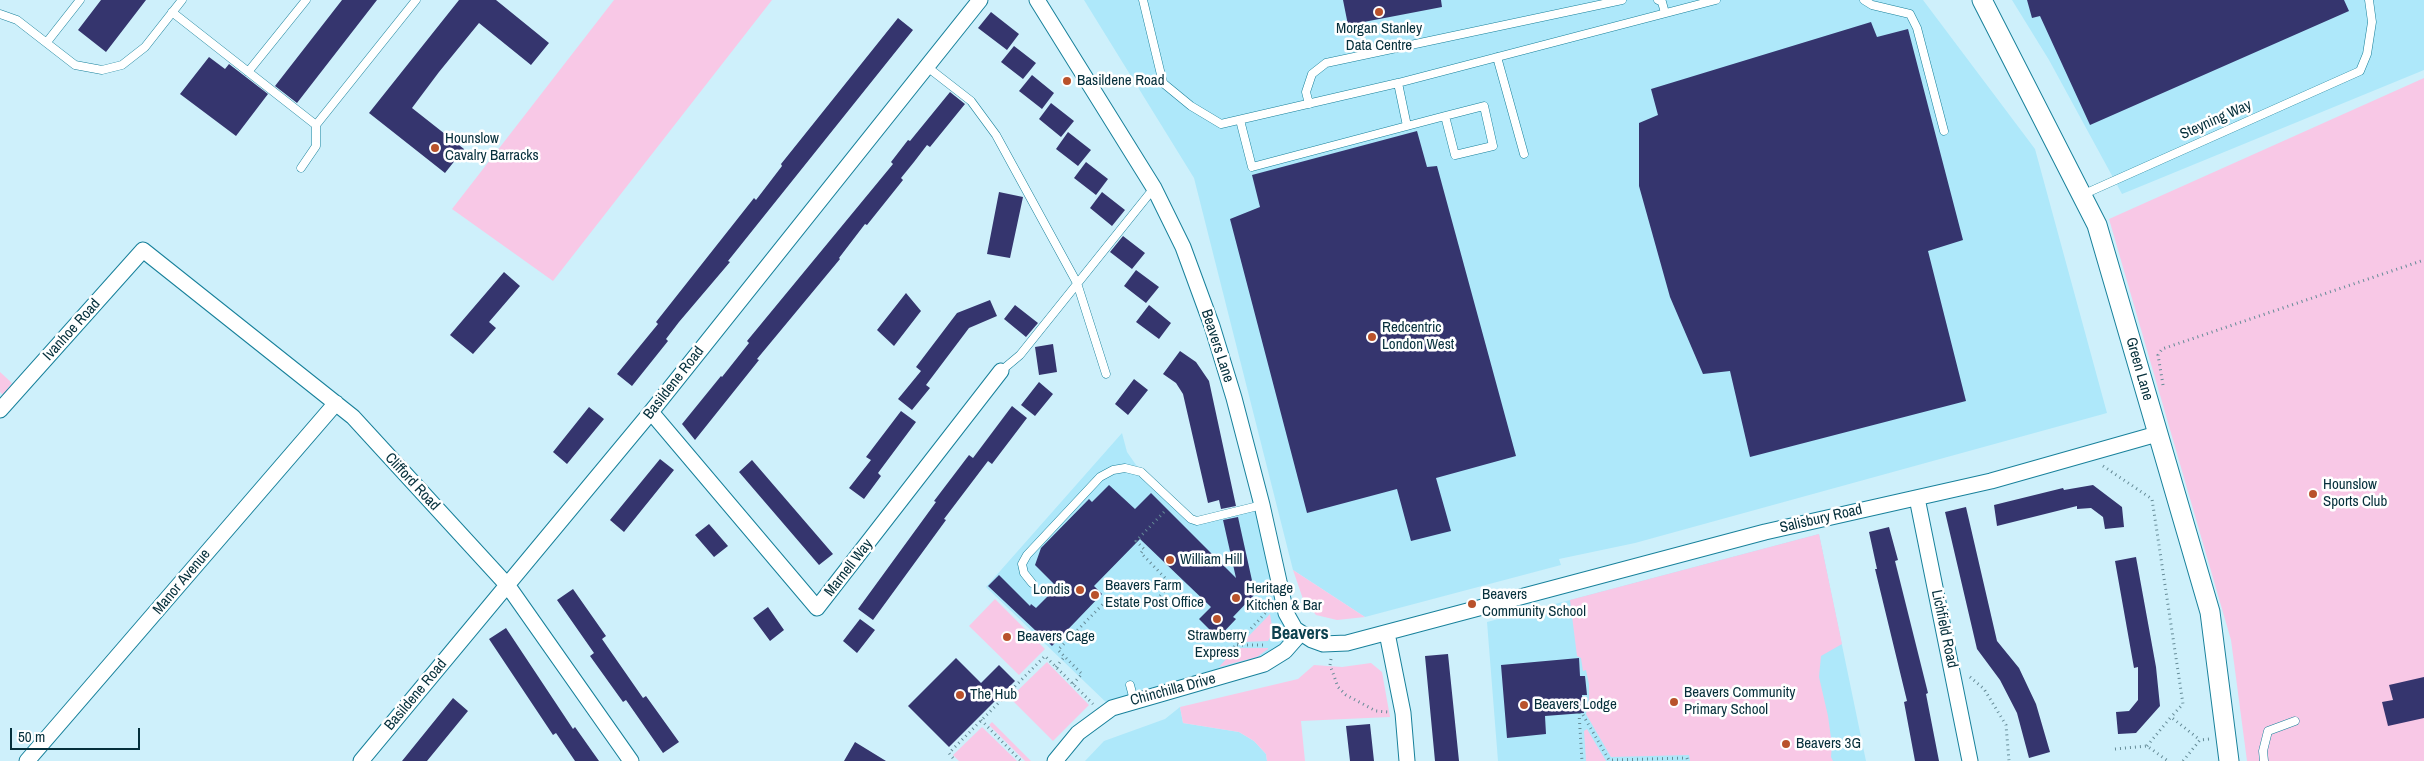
<!DOCTYPE html>
<style>
body{margin:0}
#map{position:relative;width:2424px;height:761px;overflow:hidden;background:#cef0fb;font-family:"Archivo Narrow",sans-serif}
canvas{display:block}
.scale{position:absolute;left:10px;top:728px;width:130px;height:22px;box-sizing:border-box;border:2px solid #052f3b;border-top:0;padding-left:6px;font-size:15px;line-height:18px;white-space:nowrap;color:#052f3b;-webkit-text-stroke:4px #fff;paint-order:stroke}
</style>
<div id="map">
<canvas width="2424" height="761"></canvas>
<div class="scale">50 m</div>
</div>
<script>
const ctx = document.querySelector('canvas').getContext('2d');
ctx.lineJoin = 'round';
function fillPath(path, color) { ctx.fillStyle = color; ctx.fill(path, 'evenodd'); }
const poly = rows => new Path2D(rows.map(r => 'M' + r).join(''));
function strokePath(path, color, width, dash) { ctx.strokeStyle = color; ctx.lineWidth = width; ctx.lineCap = dash ? 'butt' : 'round'; ctx.setLineDash(dash || []); ctx.stroke(path); }
function drawText(font, color, halo, rows, align = 'center') {
  ctx.font = font + ' "Archivo Narrow",sans-serif'; ctx.lineWidth = 5; ctx.setLineDash([]); ctx.textBaseline = 'middle'; ctx.strokeStyle = halo; ctx.fillStyle = color; for (const [text, x, y, turn = 0] of rows) {
    ctx.save(); ctx.translate(x, y); ctx.rotate((+turn || 0) * Math.PI / 180); ctx.textAlign = isNaN(turn) ? turn : align; if (halo) ctx.strokeText(text, 0, 0); ctx.fillText(text, 0, 0); ctx.restore();
  }
}
const built = poly([
 [1084,0,1923,0,2035,149,2107,413,1635,543,1559,559,1561,565,1365,617,1293,570,1194,178],
 [2012,0,2424,0,2424,70,2122,194,2049,60],
 [1122,433,1127,452,1141,472,1191,519,1262,505,1295,629,1285,651,1112,708,986,587],
 [1819,534,1866,761,1498,761,1487,622],
 [1180,707,1183,723,1239,732,1254,741,1266,754,1267,761,1085,761,1104,741,1165,719]
]);
const green = poly([
 [614,0,772,0,553,281,452,209],
 [2424,78,2424,761,2247,761,2231,640,2109,219],
 [0,372,12,383,3,395,0,392],
 [1819,534,1842,644,1821,656,1819,677,1828,716,1832,745,1831,757,1833,761,1690,761,1689,755,1611,757,1586,714,1589,700,1589,684,1586,670,1583,671,1581,658,1577,656,1570,600],
 [1293,570,1365,617,1337,620,1316,615,1303,599],
 [995,599,1045,649,1019,675,969,626],
 [1270,614,1273,632,1268,641,1243,642],
 [1236,648,1268,648,1268,649,1257,657,1219,667],
 [1047,662,1089,705,1053,741,1010,698],
 [1371,663,1382,672,1390,717,1301,721,1305,761,1267,761,1266,754,1254,741,1239,732,1183,723,1180,707,1298,679,1314,665,1342,667],
 [992,722,1031,761,1025,761,989,725],
 [982,727,1017,761,959,761,953,755],
 [1587,729,1606,761,1586,761,1584,731]
]);
const building = poly([
 [101,0,146,0,106,52,78,30],
 [342,0,377,0,297,103,275,86],
 [459,0,496,0,549,43,531,65,479,23,439,72,412,108,464,149,445,173,369,113],
 [1343,0,1441,0,1442,7,1348,25],
 [2027,0,2344,0,2349,11,2090,125,2040,16,2032,18],
 [991,12,1019,34,1007,50,978,28],
 [898,18,913,30,728,261,730,262,679,322,666,339,668,341,632,386,617,374,658,324,656,322,754,198,756,200,782,166,781,164],
 [1871,22,1877,37,1908,29,1963,240,1928,251,1966,401,1750,457,1730,371,1703,374,1670,297,1639,186,1639,123,1658,115,1651,89],
 [1014,46,1036,63,1023,79,1001,62],
 [209,57,225,69,229,64,268,94,236,136,180,94],
 [1032,75,1054,93,1042,109,1019,91],
 [950,92,965,104,930,147,927,145,914,162,901,178,903,180,867,225,865,224,839,258,840,259,757,359,759,360,695,440,682,424,721,376,722,377,749,343,747,341,893,164,891,162,908,140,910,141],
 [1051,103,1074,121,1061,137,1039,119],
 [1417,131,1427,167,1437,166,1516,456,1436,478,1451,531,1411,541,1397,489,1307,513,1230,219,1260,207,1252,175],
 [1068,132,1091,150,1078,166,1056,149],
 [1086,162,1108,179,1096,195,1074,178],
 [999,192,1023,197,1010,258,987,254],
 [1102,192,1125,210,1112,226,1090,208],
 [1123,236,1145,253,1132,269,1110,252],
 [1136,270,1159,287,1146,303,1124,286],
 [504,272,520,286,489,322,496,328,473,354,450,335],
 [906,293,921,311,894,346,877,330],
 [990,300,997,316,969,328,926,385,930,388,912,410,898,399,921,371,916,367,957,313],
 [1015,305,1038,323,1026,337,1004,319],
 [1149,305,1171,323,1159,339,1136,322],
 [1053,344,1057,372,1039,375,1035,347],
 [1180,351,1196,362,1209,381,1236,506,1221,509,1219,500,1208,503,1183,394,1176,383,1163,374],
 [1134,379,1148,390,1128,415,1115,404],
 [1039,382,1053,394,1035,416,1021,405],
 [1012,406,1027,418,992,464,988,461,944,519,946,520,873,620,858,609,936,502,934,501,969,455,973,458],
 [589,407,604,419,567,464,553,452],
 [901,411,916,422,878,473,881,476,864,499,849,488,871,460,866,457],
 [660,459,674,470,624,532,610,520],
 [752,460,833,554,819,565,739,472],
 [1109,485,1135,509,1151,493,1236,578,1223,520,1238,517,1255,594,1233,617,1236,619,1218,638,1199,619,1211,607,1140,539,1094,586,1102,594,1052,646,988,586,999,575,1030,606,1031,604,1036,608,1057,587,1035,565,1041,548,1089,499,1092,502],
 [2093,485,2122,507,2124,527,2105,529,2103,517,2091,508,2077,509,2077,506,1997,526,1994,505,2063,488,2064,490],
 [1966,507,1997,641,2019,668,2036,704,2050,752,2029,758,2017,713,2000,680,1977,649,1945,512],
 [709,524,728,546,714,557,695,535],
 [1889,527,1898,560,1895,561,1928,693,1926,694,1939,761,1915,761,1904,702,1907,701,1875,569,1877,569,1869,532],
 [2136,557,2156,667,2160,706,2136,733,2118,734,2116,712,2129,711,2138,700,2138,667,2134,668,2115,561],
 [573,589,606,636,602,639,643,698,646,696,679,742,663,753,626,700,623,702,590,656,594,653,557,600],
 [768,607,784,630,770,641,753,618],
 [860,619,875,630,857,653,843,641],
 [506,628,573,729,575,727,599,761,575,761,556,733,553,735,489,639],
 [1448,654,1459,761,1435,761,1425,656],
 [956,658,981,683,999,665,1015,681,949,747,908,706],
 [1579,658,1580,676,1585,676,1587,695,1582,695,1584,713,1545,716,1546,734,1507,738,1501,665],
 [2424,677,2424,718,2388,726,2382,702,2393,700,2389,685],
 [453,698,468,711,427,761,402,761],
 [1370,724,1374,761,1350,761,1346,726],
 [855,742,886,761,844,761]
]);
const path = poly([
 [2163,385,2158,355,2162,349,2424,260],
 [2103,466,2152,499,2183,704,2171,717],
 [1160,596,1171,584,1141,553,1144,549,1136,541,1166,510],
 [1237,645,1263,645],
 [1224,658,1269,609],
 [1331,659,1330,665,1338,687,1346,695,1376,711,1388,712],
 [1056,667,1065,656],
 [1970,677,1984,689,2006,725,2009,761],
 [1073,684,1082,674,1058,650,1106,601],
 [1579,713,1582,761],
 [1583,715,1609,760,1687,758,1688,761],
 [981,720,1021,761],
 [2147,746,2171,717,2200,740],
 [2115,749,2147,746,2168,761],
 [953,758,949,753,1045,656,1093,704],
 [2183,761,2200,740,2210,739]
]);
const service = poly([
 [1143,0,1163,83,1191,106,1221,124,1398,83,1716,0],
 [1658,0,1662,2,1665,13],
 [1864,0,1872,5,1910,14,1917,28,1944,131],
 [172,12,316,125,416,0],
 [0,14,17,20,75,65,102,70,122,65,145,47,182,0],
 [47,42,80,0],
 [1497,57,1524,154],
 [926,66,971,101,996,135,1077,283,1106,374],
 [248,72,306,0],
 [1398,83,1407,126,1445,116,1484,106,1493,146,1455,155,1445,116],
 [1309,104,1306,92,1312,74,1326,63,1622,0],
 [1240,120,1252,167,1407,126],
 [301,168,316,146,316,125],
 [2082,195,2360,71,2367,54,2372,22,2369,0],
 [1001,371,1020,355,1154,188],
 [1032,583,1024,573,1022,564,1027,555,1100,477,1113,470,1125,468,1141,472,1191,519,1197,521,1262,505],
 [1130,685,1134,700],
 [2264,761,2263,751,2268,731,2295,721]
]);
const minor = poly([
 [1037,0,1154,188,1183,247,1212,326,1234,398,1262,505,1286,613,1295,629,1312,640,1323,644,1347,643,1765,532,1991,481,2157,434],
 [0,410,143,250,353,417,508,586,631,761],
 [651,412,817,608,1001,371],
 [1917,498,1970,761],
 [1387,633,1403,713,1407,761],
 [27,761,336,403],
 [361,761,651,412,980,0],
 [1055,761,1078,733,1112,708,1264,664,1285,651,1300,634]
]);
const tertiary = poly([
 [1982,0,2097,225,2210,612,2229,761]
]);
const markers = [
 [1379,12,5,"#b9522b"],
 [1067,81,5,"#b9522b"],
 [435,148,5,"#b9522b"],
 [1372,337,5,"#b9522b"],
 [2313,494,5,"#b9522b"],
 [1170,560,5,"#b9522b"],
 [1080,590,5,"#b9522b"],
 [1095,595,5,"#b9522b"],
 [1236,598,5,"#b9522b"],
 [1472,604,5,"#b9522b"],
 [1217,619,5,"#b9522b"],
 [1007,637,5,"#b9522b"],
 [960,695,5,"#b9522b"],
 [1674,702,5,"#b9522b"],
 [1524,705,5,"#b9522b"],
 [1786,744,5,"#b9522b"]
];
const poiNames = [
 ["Morgan Stanley",1379,29,"center"],
 ["Data Centre",1379,46,"center"],
 ["Basildene Road",1077,81],
 ["Hounslow",445,139],
 ["Cavalry Barracks",445,156],
 ["Redcentric",1382,328],
 ["London West",1382,345],
 ["Hounslow",2323,485],
 ["Sports Club",2323,502],
 ["William Hill",1180,560],
 ["Beavers Farm",1105,586],
 ["Estate Post Office",1105,603],
 ["Heritage",1246,589],
 ["Kitchen & Bar",1246,606],
 ["Londis",1070,590,"right"],
 ["Beavers",1482,595],
 ["Community School",1482,612],
 ["Strawberry",1217,636,"center"],
 ["Express",1217,653,"center"],
 ["Beavers Cage",1017,637],
 ["Beavers Community",1684,693],
 ["Primary School",1684,710],
 ["The Hub",970,695],
 ["Beavers Lodge",1534,705],
 ["Beavers 3G",1796,744]
];
const streetNames = [
 ["Steyning Way",2216,120,-24],
 ["Ivanhoe Road",72,330,-48],
 ["Beavers Lane",1217,346,72],
 ["Green Lane",2139,369,74],
 ["Basildene Road",674,383,-52],
 ["Clifford Road",412,482,47],
 ["Salisbury Road",1821,519,-13],
 ["Marnell Way",849,568,-52],
 ["Manor Avenue",182,582,-50],
 ["Lichfield Road",1944,629,78],
 ["Chinchilla Drive",1173,690,-15],
 ["Basildene Road",416,695,-50]
];
const quarterNames = [
 ["Beavers",1300,634]
];
fillPath(built, '#aee8fa');
fillPath(green, '#f8c8e6');
fillPath(building, '#35356e');
strokePath(service, '#18819b', 9);
strokePath(minor, '#18819b', 17);
strokePath(tertiary, '#18819b', 21);
strokePath(path, '#658b97', 3, [1, 4]);
strokePath(service, '#fff', 8);
strokePath(minor, '#fff', 15);
strokePath(tertiary, '#fff', 19);
for (const [x, y, r, color] of markers) { const dot = new Path2D(); dot.arc(x, y, r, 0, 2 * Math.PI); ctx.fillStyle = color; ctx.fill(dot); strokePath(dot, '#fff', 2); }
drawText('15px', '#052f3b', '#fff', poiNames, 'left');
drawText('15px', '#052f3b', '#fff', streetNames);
drawText('bold 18px', '#0c414f', '#fff', quarterNames);
</script>
